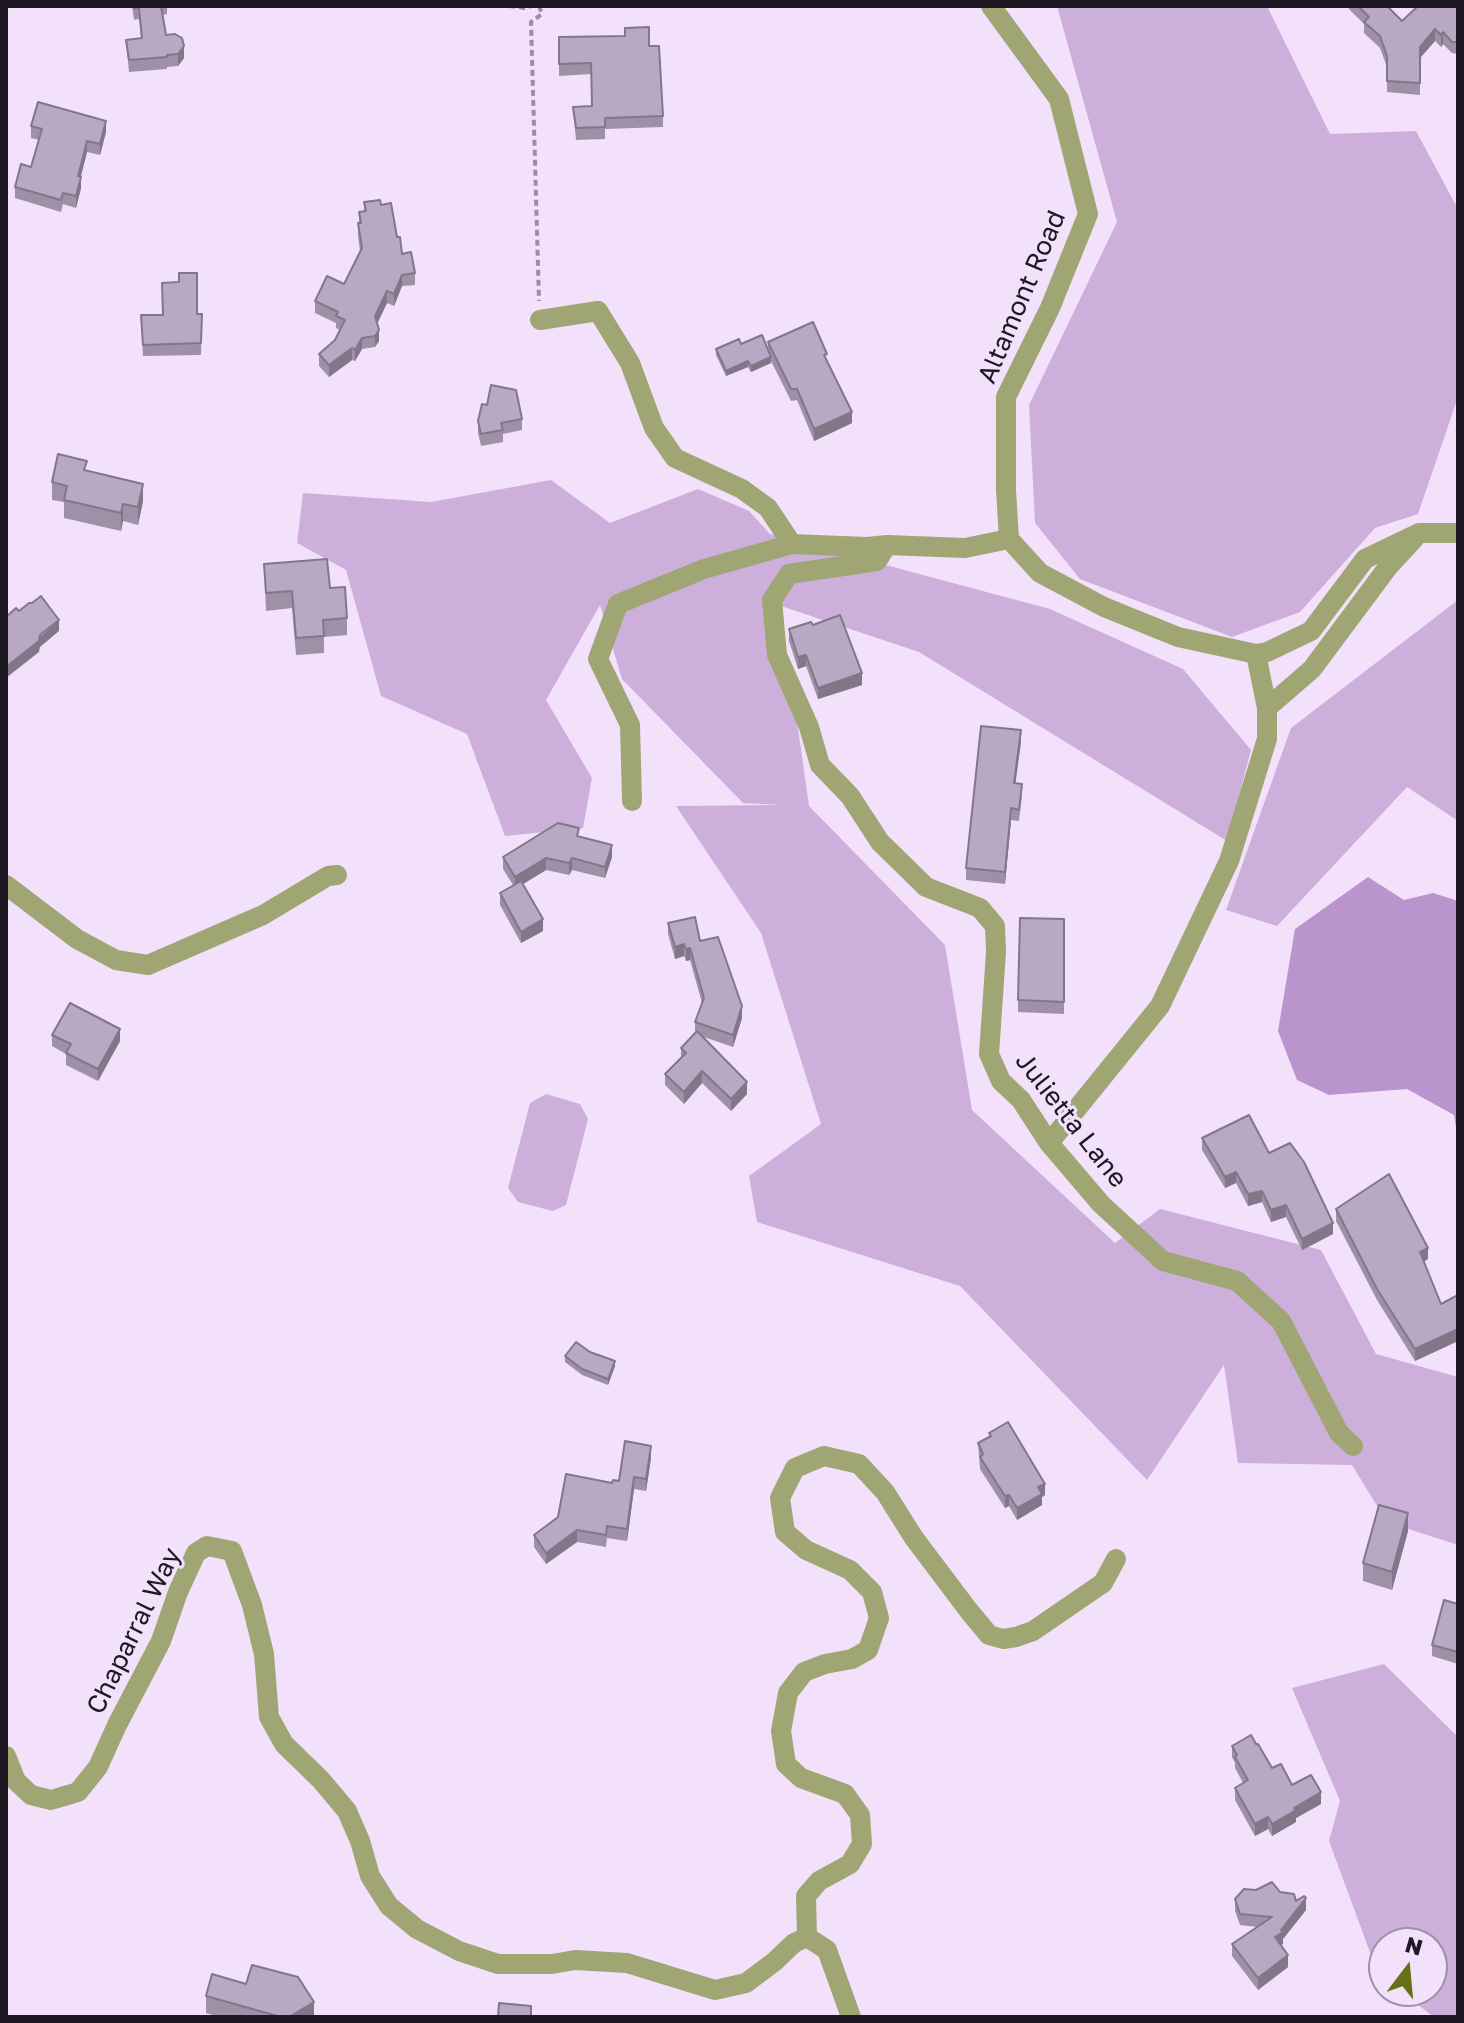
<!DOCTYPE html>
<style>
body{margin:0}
#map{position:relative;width:1464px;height:2023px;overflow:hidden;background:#f3e1fc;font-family:"Golos Text",sans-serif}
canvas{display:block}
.frame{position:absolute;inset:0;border:8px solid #1e1822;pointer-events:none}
.north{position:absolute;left:1368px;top:1927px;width:80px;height:80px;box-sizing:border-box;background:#f3e1fc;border:2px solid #9e91a5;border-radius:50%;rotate:16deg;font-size:22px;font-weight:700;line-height:32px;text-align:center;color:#1e1822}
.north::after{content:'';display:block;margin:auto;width:28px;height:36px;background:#687017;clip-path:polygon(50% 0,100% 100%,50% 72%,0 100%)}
</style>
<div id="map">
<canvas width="1464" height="2023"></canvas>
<div class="frame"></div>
<div class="north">N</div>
</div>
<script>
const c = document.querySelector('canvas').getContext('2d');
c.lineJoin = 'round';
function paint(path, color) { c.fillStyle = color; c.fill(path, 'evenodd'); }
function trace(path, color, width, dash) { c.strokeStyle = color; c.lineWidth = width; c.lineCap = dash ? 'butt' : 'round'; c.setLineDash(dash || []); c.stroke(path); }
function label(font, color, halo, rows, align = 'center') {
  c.font = font + ' "Golos Text",sans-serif'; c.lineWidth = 6; c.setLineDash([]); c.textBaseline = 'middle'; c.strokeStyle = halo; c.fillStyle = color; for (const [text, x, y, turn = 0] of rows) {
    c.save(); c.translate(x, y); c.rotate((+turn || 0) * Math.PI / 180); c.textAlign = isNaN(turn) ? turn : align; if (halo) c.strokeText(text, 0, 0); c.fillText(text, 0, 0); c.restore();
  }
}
paint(new Path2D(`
 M1057,6H1267L1330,134L1416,131L1458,209V397L1418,514L1375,528L1300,612L1232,637L1080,579L1035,523L1029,405L1117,222Z
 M551,480L610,523L698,489L749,511L770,534L1050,609L1183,669L1251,750L1227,841L919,652L766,601L798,728L809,806L945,945L972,1110L1115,1243L1160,1209L1321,1250L1376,1354L1458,1377V1545L1387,1522L1352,1465L1238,1463L1224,1365L1147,1480L960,1286L757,1222L749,1176L821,1124L761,933L676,806L780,805L743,803L622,679L600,605L546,700L592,778L583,828L505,836L467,734L381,696L346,570L297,543L303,493L431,502Z
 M1458,600V821L1407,787L1277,926L1226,910L1291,728Z
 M546,1094L580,1104L588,1119L566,1205L553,1211L518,1202L508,1188L530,1103Z
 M1384,1664L1458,1737V2017H1434L1400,1991H1432V1943H1384V1978L1378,1974L1329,1841L1340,1801L1292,1688Z`), '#cdafdc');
paint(new Path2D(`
 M1368,877L1404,900L1433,893L1458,901V1140L1454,1115L1407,1089L1329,1095L1297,1080L1278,1031L1295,929Z`), '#ba94cd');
trace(new Path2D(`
 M509,6L524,8L532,6
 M539,6L542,14L531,22L539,301`), '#9b8ea2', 4, [6, 4]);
trace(new Path2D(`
 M991,6L1059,99L1088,214L1050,308L1006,397V490L1009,539L1040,573L1104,607L1178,637L1256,654L1267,652L1311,631L1365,559L1419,533H1458
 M540,320L598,311L630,363L654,428L675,458L742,489L768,508L792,544
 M887,545L877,561L789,574L772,600L777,655L809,727L820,765L850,796L880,842L926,887L980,908L995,926L996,952L989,1054L1001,1081L1021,1100L1049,1143L1101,1204L1163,1261L1237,1281L1281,1321L1339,1433L1353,1446
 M1256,654L1267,708L1312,669L1388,567L1414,539
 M632,801L630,725L598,659L618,604L704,569L792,544L867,547L887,545L965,548L1009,539
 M6,885L77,939L116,960L148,965L263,915L328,876L337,875
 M1049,1143L1160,1006L1229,861L1267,739V708
 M6,1756L16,1781L31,1795L51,1800L78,1792L98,1767L117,1725L161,1641L178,1592L196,1553L207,1546L232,1551L252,1605L264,1654L269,1717L284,1744L321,1780L347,1811L360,1841L370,1876L389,1906L417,1929L459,1951L498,1964H552L575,1960L627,1963L715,1990L746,1983L774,1962L794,1943L807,1937
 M807,1937L806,1896L819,1881L850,1864L862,1844L860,1815L845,1794L801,1778L786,1764L781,1731L788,1693L804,1672L825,1664L852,1659L868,1650L879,1618L872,1592L850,1570L806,1550L785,1532L780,1498L795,1468L824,1456L859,1464L885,1492L914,1538L969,1611L989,1635L1003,1639L1016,1637L1033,1631L1103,1583L1116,1559
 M807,1937L827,1950L851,2017`), '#9fa674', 20);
paint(new Path2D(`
 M132,6H167V14L162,15L166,35L184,58L178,66L167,67V69L129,72L126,40L141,38L139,19L134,20Z
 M1349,6H1387L1402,21L1458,6V54L1452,53L1443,44L1441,47L1435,41L1420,58V95L1387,92V67L1380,48L1364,33V24L1349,9Z
 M559,37L649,46L663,116V127L605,129V139L576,140L573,107L592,106L591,74L559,76Z
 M31,126L106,132L100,155L87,152L81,176V188L76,208L63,204L61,212L15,198V187L31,167L39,140L31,138Z
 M364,202L381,205L397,237L402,254L415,273V285L402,286L394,306L387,303L377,324L379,341L375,347L362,349L355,361L352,360L329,377L319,366V354L335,340L340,330L336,328V323L315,313V301L344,284L360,251L358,235V223H359V212L364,211Z
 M202,314L201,355L143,356L141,315Z
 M768,342L827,361L852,423L814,441L797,400L791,401L771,361V363L751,372L748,367L726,376L716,355V349L741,344L768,350Z
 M487,405L522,419V430L503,434V442L481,446L478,433V421Z
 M87,471L143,501L138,525L123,521L121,531L64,518V502L52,500V482Z
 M264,564L330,588L347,618V635L324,637V653L296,655L292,608L266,611Z
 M789,629L862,685L818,699L806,666L798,669L789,641Z
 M1021,742L1015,783L1022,795L1019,821L1011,820L1005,884L966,880V868Z
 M579,836L612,857L605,878L572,870L569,875L546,870L523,884L543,931L521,943L500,905V893L513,885L503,869V857Z
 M1064,919V1014L1018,1012V1000Z
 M668,923L700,941L742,1018L733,1047L701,1036L747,1094L731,1111L702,1083L684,1104L665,1085V1074L681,1058V1048L695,1033V1022L702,1003L690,960L686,961L684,956L675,959L668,934Z
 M52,1035L120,1041L98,1081L66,1065V1054L52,1046Z
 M1202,1138L1269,1153L1333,1234L1302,1250L1286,1217L1271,1222L1262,1202L1248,1206L1236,1183L1225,1188L1202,1150Z
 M1336,1209L1428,1259L1423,1262L1441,1304L1458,1295V1341L1415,1361L1377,1300L1336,1221Z
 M590,1352L615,1366L608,1385L582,1375L565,1362V1356Z
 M989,1433L1045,1495L1042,1497V1505L1017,1520L1009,1506L1005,1508L980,1469L978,1443L989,1437Z
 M651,1458L646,1491L634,1489L627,1541L607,1538L606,1547L577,1542L546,1564L534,1547V1535L612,1483L619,1481Z
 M1408,1531L1392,1590L1363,1581V1563Z
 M1458,1604V1664L1432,1656V1645Z
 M1256,1744L1272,1768L1292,1785L1321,1804L1296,1818V1822L1272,1836L1268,1829L1255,1836L1235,1800V1788L1243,1783L1235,1768V1763L1232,1757V1746Z
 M1280,1892L1296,1901L1306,1910L1283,1939V1944L1281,1945L1288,1967L1258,1990L1232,1956V1944L1257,1927L1240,1925L1235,1911V1899Z
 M246,1984L314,2017H219L206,2013V1996Z`), '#9f90a8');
paint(new Path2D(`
 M1435,29V41L1420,58V95V47Z
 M1443,32V44L1441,47V35Z
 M184,46V58L178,66V54Z
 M106,121V132L100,155V144Z
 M87,141V152L78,187V176Z
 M81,177V188L76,208V196Z
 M402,275V286L394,306V294Z
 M387,291V303L375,328V316Z
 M379,330V341L375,347V336Z
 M362,338V349L355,361V350Z
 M352,348V360L329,377V365Z
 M771,357V363L751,372V366Z
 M748,361V367L726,376V371Z
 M852,412V423L814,441V429Z
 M143,484V501L138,525V507Z
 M123,504V521L121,531V513Z
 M59,620V631L40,647L39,652L6,678V667Z
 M806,655V666L798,669V657Z
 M862,673V685L818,699V688Z
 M1021,730V742L1014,794V783Z
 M1011,808V820L1005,884V872Z
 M612,845V857L605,878V867Z
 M546,858V870L515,889V877Z
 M572,858V870L569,875V863Z
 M543,919V931L521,943V932Z
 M684,944V956L675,959V947Z
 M690,948V960L686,961V949Z
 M742,1006V1018L733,1047V1035Z
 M120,1029V1041L98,1081V1069Z
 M702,1071V1083L684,1104V1092Z
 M747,1082V1094L731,1111V1099Z
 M1236,1172V1183L1225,1188V1177Z
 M1262,1191V1202L1248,1206V1194Z
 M1286,1205V1217L1271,1222V1210Z
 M1333,1223V1234L1302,1250V1239Z
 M1428,1248V1259L1420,1264V1252Z
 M1458,1329V1341L1415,1361V1349Z
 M615,1361V1366L608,1385V1379Z
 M651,1446V1458L646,1491V1479Z
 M634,1477V1489L627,1541V1529Z
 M1045,1484V1495L1042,1497V1505L1017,1520V1508L1038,1487Z
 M1009,1495V1506L1005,1508V1496Z
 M1408,1513V1531L1392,1590V1572Z
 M577,1530V1542L546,1564V1553Z
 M1321,1792V1804L1296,1818V1822L1272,1836V1824L1294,1808Z
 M1268,1817V1829L1255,1836V1824Z
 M1306,1898V1910L1283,1939V1944L1275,1949V1937Z
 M1288,1955V1967L1258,1990V1978Z
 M314,2002V2017H289Z`), '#827688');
const building = new Path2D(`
 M134,6H161L166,35L175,34L182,38L184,46L178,54L167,55V57L129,60L126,40L142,38L139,8H134Z
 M1358,6H1387L1402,21L1418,6H1458V42H1452L1443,32L1441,35L1435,29L1420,47V83L1387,81V56L1380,36L1364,22L1369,17Z
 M649,27V46H659L663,116L605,118V127L576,128L573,107L592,106L591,63L559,64V37L625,36V28Z
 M38,102L106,121L100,144L87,141L78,176L81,177L76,196L63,193L61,200L15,187L21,164L31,167L42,129L31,126Z
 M380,200L381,205L391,203L397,237H400L402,254L411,252L415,273L402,275L394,294L387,291L375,316L379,330L375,336L362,338L355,350L352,348L329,365L319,354L335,340L345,320L336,316L338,312L315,301L327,276L344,284L362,248L358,223H361L359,212L366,211L364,202Z
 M179,273H197V314H202L201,343L143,345L141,315H163L162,283L179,282Z
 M813,322L827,354L824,355L852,412L814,429L797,389H791L768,342Z
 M762,335L771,357L751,366L748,361L726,371L716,349L739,339L741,344Z
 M491,385L516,390L522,419L501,423L503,430L481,434L478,421L482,404L487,405Z
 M58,454L87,461L84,470L143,484L138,507L123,504L121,513L64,500L67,486L52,482Z
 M327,559L330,588L345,587L347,618L323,620L324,636L296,638L292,591L266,593L264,564Z
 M41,596L59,620L40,635L39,641L6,667V617L16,608L19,611L29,603H32Z
 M840,615L862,673L818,688L806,655L798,657L789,629L811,622L813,625Z
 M981,726L1021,730L1014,783L1022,784L1019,810L1011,808L1005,872L966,868Z
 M558,823L579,828L577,836L612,845L605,867L572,858L569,863L546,858L515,877L503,857Z
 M521,881L543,919L521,932L500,893Z
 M695,917L700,941L718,937L742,1006L733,1035L695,1022L704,998L690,948L686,949L684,944L675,947L668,923Z
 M1020,918L1064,919V1002L1018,1000Z
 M70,1003L120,1029L98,1069L66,1053L71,1044L52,1035Z
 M697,1031L747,1082L731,1099L702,1071L684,1092L665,1074L686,1053L681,1048Z
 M1249,1115L1269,1153L1290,1143L1304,1162L1333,1223L1302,1239L1286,1205L1271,1210L1262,1191L1248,1194L1236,1172L1225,1177L1202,1138Z
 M1389,1174L1428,1248L1420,1252L1441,1304L1458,1295V1329L1415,1349L1377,1289L1336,1209Z
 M576,1342L590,1352L615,1361L608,1379L582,1369L565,1356Z
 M1008,1422L1045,1484L1038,1487L1042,1494L1017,1508L1009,1495L1005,1496L980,1457L983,1454L978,1443L991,1436L989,1433Z
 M625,1441L651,1446L646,1479L634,1477L627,1529L607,1526L606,1535L577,1530L546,1553L534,1535L558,1517L566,1474L612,1483L613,1480L619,1481Z
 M1379,1505L1408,1513L1392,1572L1363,1563Z
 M1444,1600L1458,1604V1652L1432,1645Z
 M1251,1735L1256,1744H1258L1272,1768L1281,1764L1292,1785L1311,1775L1321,1792L1294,1808L1296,1810L1272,1824L1268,1817L1255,1824L1235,1788L1248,1780L1235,1757L1237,1755L1232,1746Z
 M1272,1882L1280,1892L1294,1894L1296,1901L1304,1896L1306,1898L1281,1930L1283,1932L1275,1937L1288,1955L1258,1978L1232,1944L1272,1917L1240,1914L1235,1899L1244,1889L1256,1890Z
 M252,1965L298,1977L314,2002L289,2017H281L206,1996L212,1974L246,1984Z
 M499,2003L531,2006V2017H498Z`);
paint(building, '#b9a8c3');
trace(building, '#827688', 2);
label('26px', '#1e1822', '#f3e1fc', [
 ["Altamont Road",1022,297,-67],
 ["Julietta Lane",1071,1120,52],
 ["Chaparral Way",134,1631,-64]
]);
</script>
